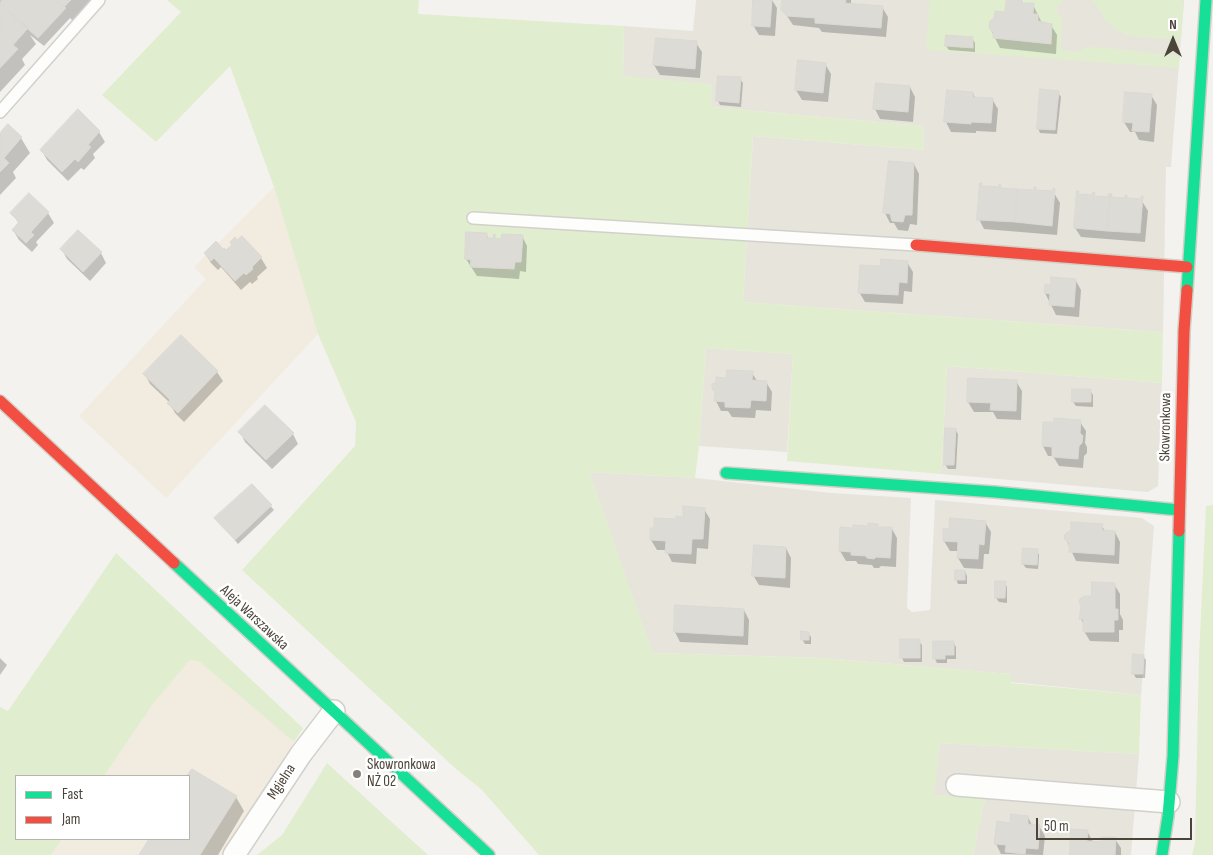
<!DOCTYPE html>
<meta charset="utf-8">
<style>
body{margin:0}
#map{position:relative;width:1213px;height:855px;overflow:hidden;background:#f4f2ee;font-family:"Sofia Sans Condensed",sans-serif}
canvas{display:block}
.legend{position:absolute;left:15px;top:775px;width:175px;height:65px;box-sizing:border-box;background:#fff;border:1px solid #b7b4b0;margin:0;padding:6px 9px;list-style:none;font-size:15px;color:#4b4439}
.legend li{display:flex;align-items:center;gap:10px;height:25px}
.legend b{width:25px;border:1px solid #b7b4b0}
.north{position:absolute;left:1148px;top:15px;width:50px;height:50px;-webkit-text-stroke:4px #fff;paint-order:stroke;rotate:0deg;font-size:14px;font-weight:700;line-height:20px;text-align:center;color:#4b4439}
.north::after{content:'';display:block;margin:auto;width:18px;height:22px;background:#4b4439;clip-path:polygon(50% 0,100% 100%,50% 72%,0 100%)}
.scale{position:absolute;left:1036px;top:818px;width:156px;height:22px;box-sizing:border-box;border:2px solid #4b4439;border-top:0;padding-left:6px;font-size:15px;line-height:18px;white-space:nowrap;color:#4b4439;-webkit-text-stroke:4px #fff;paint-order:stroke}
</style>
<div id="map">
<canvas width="1213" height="855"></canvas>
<ul class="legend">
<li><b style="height:6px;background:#16e098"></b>Fast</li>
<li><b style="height:6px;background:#f24e42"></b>Jam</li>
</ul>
<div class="north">N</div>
<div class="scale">50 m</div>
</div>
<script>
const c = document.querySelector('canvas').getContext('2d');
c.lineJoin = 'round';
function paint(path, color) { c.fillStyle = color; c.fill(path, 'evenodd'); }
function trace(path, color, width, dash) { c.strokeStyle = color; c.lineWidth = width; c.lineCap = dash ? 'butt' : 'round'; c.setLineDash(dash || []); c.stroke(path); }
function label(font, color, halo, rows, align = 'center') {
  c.font = font + ' "Sofia Sans Condensed",sans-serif'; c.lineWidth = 5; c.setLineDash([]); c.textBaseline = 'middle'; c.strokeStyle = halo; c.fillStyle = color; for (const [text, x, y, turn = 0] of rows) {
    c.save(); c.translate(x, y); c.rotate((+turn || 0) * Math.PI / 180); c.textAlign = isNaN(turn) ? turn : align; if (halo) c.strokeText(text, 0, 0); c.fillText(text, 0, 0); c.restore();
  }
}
paint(new Path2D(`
 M696,0H1184L1171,167H1166L1163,332L743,302L753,136L924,150L923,126L712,107V92L623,76L624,26L693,31Z
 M706,348L793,354L787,452L699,446Z
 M947,366L1162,383L1158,486L1148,492L941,474Z
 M589,472L695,478L832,493L911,498L907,608L912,612L930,610L935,500L1142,518L1154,526L1141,695L1011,682L1010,674L823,658L652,653Z
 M940,743L1139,754L1131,855H973L985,798L933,795Z`), '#e7e4dc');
paint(new Path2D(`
 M274,187L318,334L166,498L79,416L206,279L194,267Z
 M190,660L200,662L294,742L221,855H51L62,839H189V776H104L153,704Z`), '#f2ebdf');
paint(new Path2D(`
 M167,0H419L418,14L624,26L623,76L712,84V107L923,126L924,150L753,136L743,302L1163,332L1162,383L947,366L941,474L787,461L793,354L706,348L699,446L695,478L589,472L653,653L823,658L1011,674V683L1141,695L1139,754L940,743L934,795L985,798L973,855H539L481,789L456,769L242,570L355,446L356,422L318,334L274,187L230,66L156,142L102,95L181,12Z
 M930,0H1065L1057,6V15H1062L1061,50L1078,52L1088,47L1109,48L1180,56L1179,68L926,50Z
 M1091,0H1184L1181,40C1162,38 1124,40 1110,25C1102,18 1100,7 1091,0Z
 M1213,505V855H1192L1195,843L1199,656L1206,506Z
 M116,553L303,728L294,742L200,662L190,660L153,704L104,776H16V839H62L51,855H0V707L8,711Z
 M327,763L428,855H257L282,835Z`), '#e1edcf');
paint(new Path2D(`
 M0,0H92L73,21L70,18L44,46L30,35L36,44L22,59L25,65L0,92Z
 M755,0H772L777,8L775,36L759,35L753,25Z
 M784,0H851V5L882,7L888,17L886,37L822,32L819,28L793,25L783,10Z
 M1022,1L1023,4L1033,5L1042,23L1051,25L1057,35L1056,54L1000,48L990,28Z
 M972,38L975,43V52L949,50L946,46Z
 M696,43L702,52L700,78L660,75L654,65Z
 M825,64L831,74L828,102L802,100L796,90Z
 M740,79L743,83L741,107L720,105L718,101Z
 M910,87L915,97L913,122L880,119L875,109Z
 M973,93L975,98L992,99L998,109L996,132L976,131V133L951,132L946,122Z
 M1058,93L1061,97L1057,134L1040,133L1038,128Z
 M1151,95L1157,105L1154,142L1139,140L1135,132H1130L1124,122Z
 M78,111L99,132L105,142L93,154L95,158L84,170L81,168L68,181L47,160L42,151Z
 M0,135L21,138L30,153L13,172L16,178L0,195Z
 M914,164L919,174L917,225L910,224L908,231L898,230L894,223H890L885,213Z
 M1054,193L1060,203L1057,235L984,229L979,219Z
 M29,195L48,213L54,223L36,242L38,245L32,252L19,240L13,230L19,224L12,213Z
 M1111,195L1113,198L1142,201L1148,211L1145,242L1081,237L1075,228L1109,198Z
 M486,234L489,239L503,240L522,236L527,246L526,272L520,271L519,279L477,276L466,259Z
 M242,237L261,258L267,268L257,277L258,279L252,284L250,282L241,290L221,267L218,270L211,263L205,253L226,252Z
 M62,250L101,253L106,263L90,281L67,259Z
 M907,262L913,272L912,292L904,291L903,304L865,302L859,292L881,267Z
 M1076,281L1081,290L1079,317L1056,315L1045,293L1052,286Z
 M217,372L223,381L184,422L175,413L169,402L150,384L145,374Z
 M752,373L757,381L766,382L772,392L771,411L756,410L755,418L732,417L728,411H721L716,401Z
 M1016,381L1022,391L1021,420L997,419L993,412H974L968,402Z
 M1090,390L1093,395V407L1076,406L1073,402Z
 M1080,422L1086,431L1085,443L1087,447V453L1084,456L1083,468L1059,466L1053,456H1048L1043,446Z
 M955,429L958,434L956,469H948L945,464Z
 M240,432L293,434L298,444L272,469L245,442Z
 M252,485L274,510L238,544L216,518Z
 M704,509L710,519L708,549L697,548L696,564L672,562L666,550H657L651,540L676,520Z
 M985,522L991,532L989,554H984L983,569L964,568L958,558L959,551H950L944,541L950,530Z
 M877,525L879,528L892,529L897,538L896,567L881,566L879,568H874L872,565L858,564L856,561H846L840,551L869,527Z
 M1102,526L1105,531L1115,532L1120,542L1119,564L1076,561L1066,539Z
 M786,548L791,558L790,588L759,585L753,575Z
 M1037,551L1039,555L1038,569L1026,568L1023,564Z
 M965,571L967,576V584H958L956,579Z
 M1005,583L1007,587V603L999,602L996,598Z
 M1114,584L1120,594V614L1123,620V630H1119V642L1090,641L1084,631V625L1081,619L1092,597Z
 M744,610L749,620L748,645L680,642L675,632Z
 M808,633L811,637V644H805L802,639Z
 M919,641L922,645V662H904L902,658Z
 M953,642L956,647V659H947V663H937L935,659Z
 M1143,656L1146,660L1145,678H1136L1133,673Z
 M0,658L7,665L0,675Z
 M192,770L236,797L244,811L218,855H140L150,839H189V776Z
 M1028,817L1032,825L1039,826L1045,836L1043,855L1001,854L996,844L1012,824Z
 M1087,831L1093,842L1102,843L1115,839L1121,848V855H1071Z`), '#0003');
const building = new Path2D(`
 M2,0H56L66,8L38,38L0,4Z
 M56,0H71L64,7Z
 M753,0H772L770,27L752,26Z
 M782,0H846L845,3L883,6L881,28L815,23V18L787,16L781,10Z
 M1008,0H1022V3H1034L1033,14H1038V21L1052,24L1051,44L993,38V32L989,28L990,21L994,18L995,11L1005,12L1006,1Z
 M0,4L28,28L13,45L18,49L0,68Z
 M946,35L973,37V48L945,46Z
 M656,38L697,41L695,69L653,65Z
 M798,60L826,63L823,93L795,90Z
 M718,76L741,77L739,103L716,101Z
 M876,83L910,86L908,112L873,109Z
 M1040,89L1059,91L1055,130L1037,129Z
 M947,90L973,92V97L993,98L991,123L971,122V124L944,122Z
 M1125,92L1152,94L1149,132L1132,131L1133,123L1123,122Z
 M78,109L100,131L88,145L91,147L78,162L75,159L62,172L40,150Z
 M8,124L22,137L4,158L9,163L0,172V133Z
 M889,161L914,163L912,215H905L903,222L892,221L890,214L883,213Z
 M980,183H982V186L999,187V184L1001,185V188L1017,189L1015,222L977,220Z
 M1034,187H1036V190L1053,191V188L1055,189L1052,226L1015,222L1017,189L1034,190Z
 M1077,191H1079L1078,194L1092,195L1093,192L1095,193L1094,196L1108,197V194H1110L1107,231L1074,228Z
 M29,193L49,212L31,232L34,235L26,243L12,230L19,222L10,213Z
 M1110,194H1112L1111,197L1125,198V195H1127V198L1141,199V196H1143L1140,233L1107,231Z
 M78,230L102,252L83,272L60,249Z
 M466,232L487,233V238H493L494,234H495V238L501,239L502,234L523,235L521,262H515L514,269L470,267L471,260L465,259Z
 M242,236L262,257L252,267L253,269L246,275L244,273L235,281L214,258L211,261L204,253L216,241L223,249L224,248L226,250L232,245L230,242L235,237L237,240Z
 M881,259L908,261L907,283L899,282L898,295L858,293L860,265L880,266Z
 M1051,277L1076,279L1074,307L1049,305L1050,294L1044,293L1045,284L1051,285Z
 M181,335L218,371L178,413L167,403L170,400L143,374Z
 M727,370L753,371L752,380L767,381L766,401L751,400L750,408L725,407V402L714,401L715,392L712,389V384L716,382V377L726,378Z
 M968,378L1017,380L1016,411L990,410L991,403L967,402Z
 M1072,389H1091V402H1072Z
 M265,405L294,433L266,460L238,432Z
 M1054,418L1081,420L1080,433L1083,436L1082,443L1079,446L1078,459L1052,457V447L1042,446L1043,422H1054Z
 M945,428H956L954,465H944Z
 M252,484L272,505L235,540L214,518Z
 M683,506L705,508L703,539H692L691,554L665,553L666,541L650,540V528H654V518L675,519L676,516L683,517Z
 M950,518L986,521L984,545L979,544L978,559L957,558L958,542L943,541V528L949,529Z
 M1071,522L1103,524L1102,530L1115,531L1114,555L1069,552V543L1064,539L1065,534L1071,530Z
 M868,523L878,524V527H892L890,558L876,557L874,559L867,558L866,556L851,555V552L839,551L840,527L853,528V525L868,526Z
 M754,545L786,547L785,578L752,576Z
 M1023,548L1038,549L1037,565L1022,564Z
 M955,570H965V580H955Z
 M995,581H1006L1005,598H995Z
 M1092,582L1115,583V609H1118V620H1114V632H1083V619H1079L1081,608L1079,600L1084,596H1091Z
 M675,605L744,609L743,636L674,632Z
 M801,631L809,632V640H801Z
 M900,639H920V658H900Z
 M933,641H954V655H945V659H933Z
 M1133,654L1144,655L1143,674H1132Z
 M192,769L237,796L200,855H139L149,839H189V776H187Z
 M1011,814L1028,816V824L1040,825L1038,849L1026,848L1025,854L1005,852L1006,845L994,844L997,821L1010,823Z
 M1071,829L1088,830L1087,841L1101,842V837H1116L1115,855H1070Z`);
paint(building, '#dddbd6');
trace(building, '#dcd9d4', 1);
const lane = new Path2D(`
 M0,112L99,0
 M473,218L916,245`);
const street = new Path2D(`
 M957,785L1169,802
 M234,855L301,754L334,711`);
const fast = new Path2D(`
 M1187,290L1206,0
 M726,473L995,492L1179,510
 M174,563L489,855
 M1162,855L1168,816L1173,756L1179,531`);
const jam = new Path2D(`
 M916,245L1187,267
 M0,401L174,563
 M1179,531L1184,331L1187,290`);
trace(lane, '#d2d0cb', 14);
trace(street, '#d2d0cb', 24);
trace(fast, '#d2cfc5', 14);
trace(jam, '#d2cfc5', 14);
trace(lane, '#fdfdfc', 11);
trace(street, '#fdfdfc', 21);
trace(fast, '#16e098', 11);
trace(jam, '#f24e42', 11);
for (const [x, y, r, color] of [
 [357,774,5,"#868178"]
]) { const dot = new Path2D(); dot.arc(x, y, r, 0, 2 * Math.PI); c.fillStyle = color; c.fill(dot); trace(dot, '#fff', 2); }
label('15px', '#4b4439', '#fff', [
 ["Skowronkowa",1166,427,-89],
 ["Aleja Warszawska",254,618,43],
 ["Mgielna",282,782,-57]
]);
label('15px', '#4b4439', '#fff', [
 ["Skowronkowa",367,765],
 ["NŻ 02",367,782]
], 'left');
</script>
